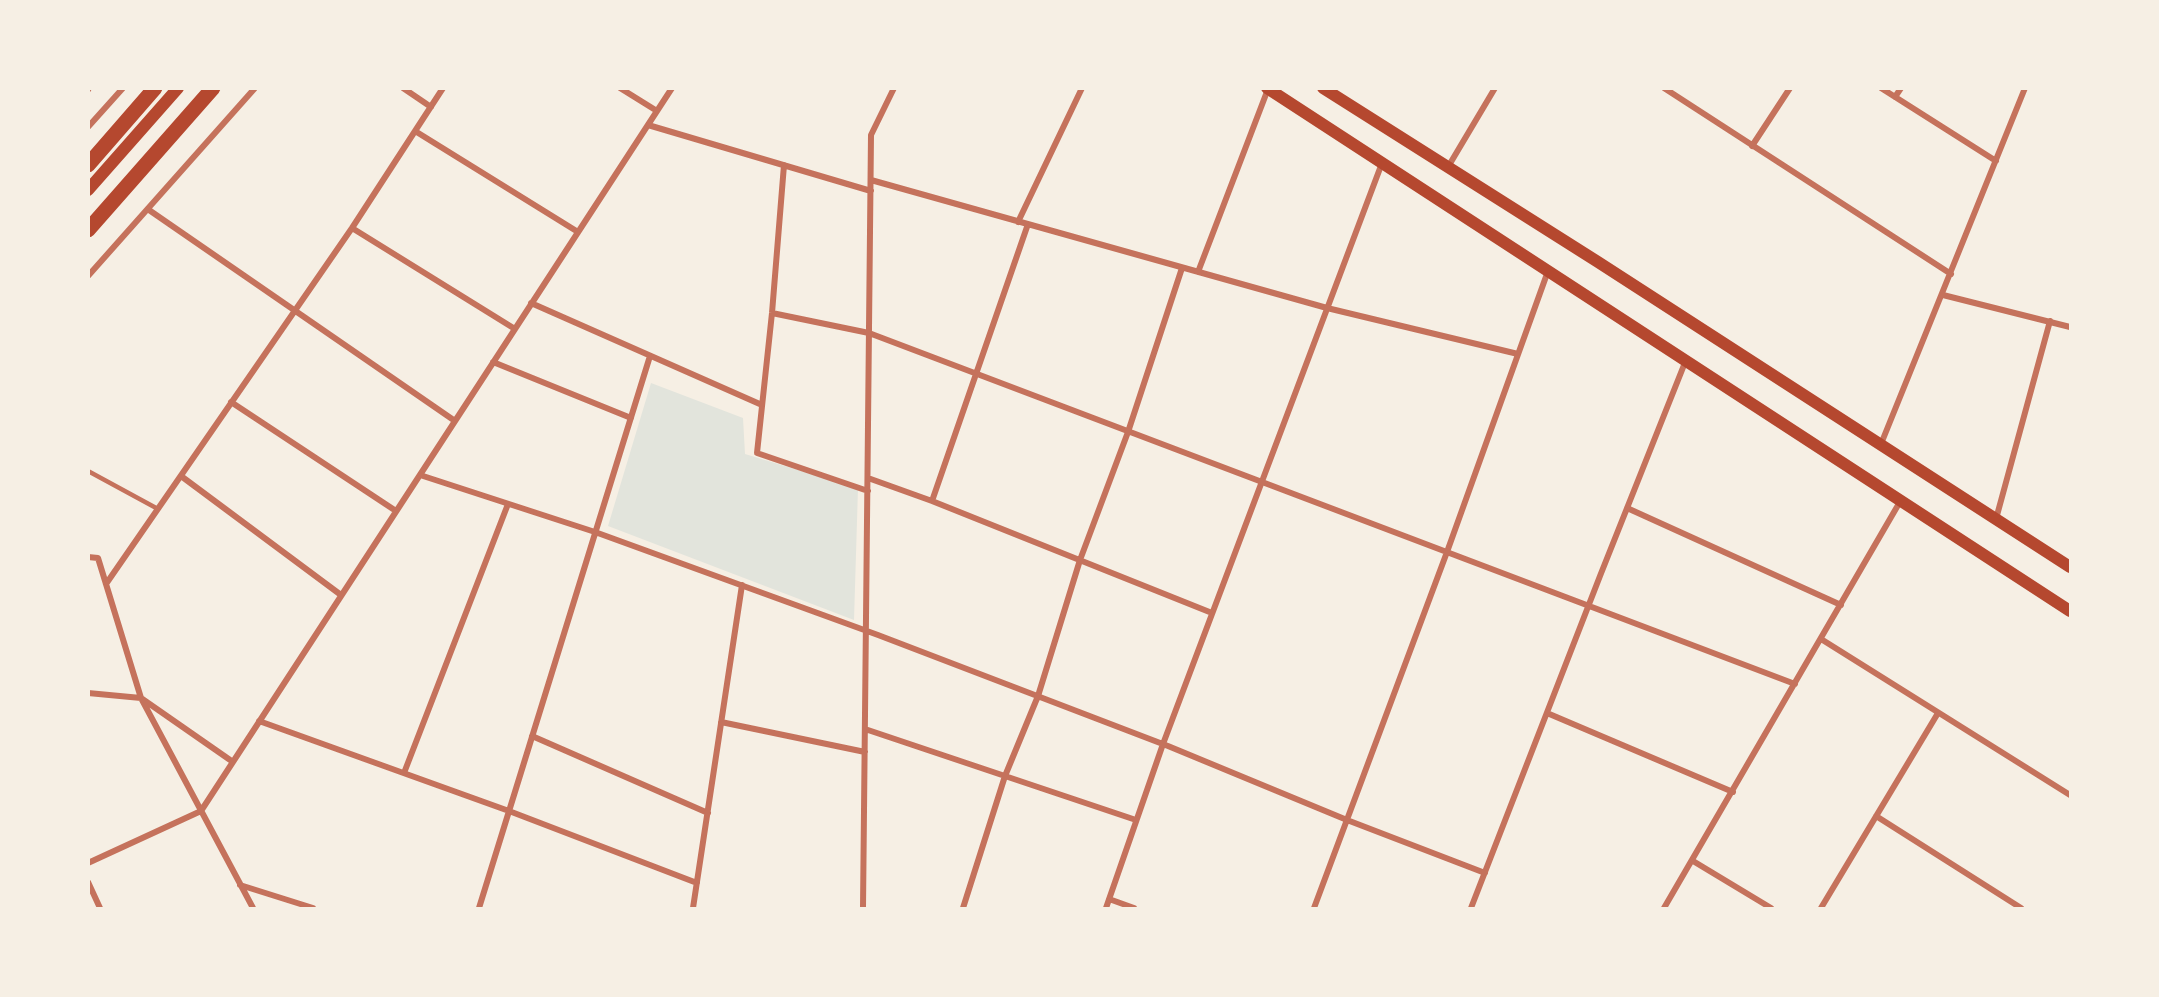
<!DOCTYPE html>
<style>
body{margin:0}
#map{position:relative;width:2159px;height:997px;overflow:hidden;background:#f6efe4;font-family:"Exo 2",sans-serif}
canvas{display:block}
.frame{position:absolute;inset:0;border:90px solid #f6efe4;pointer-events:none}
</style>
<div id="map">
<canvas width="2159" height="997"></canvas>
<div class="frame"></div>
</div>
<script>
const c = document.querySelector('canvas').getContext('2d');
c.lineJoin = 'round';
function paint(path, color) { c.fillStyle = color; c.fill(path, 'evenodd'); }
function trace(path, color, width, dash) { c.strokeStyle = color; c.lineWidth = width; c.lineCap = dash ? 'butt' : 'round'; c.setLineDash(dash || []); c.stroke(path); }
paint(new Path2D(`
 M651,383L743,418L745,454L858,488L854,620L608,526Z`), '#e2e4dc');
trace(new Path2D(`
 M88,471L158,509`), '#c5725c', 4.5);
trace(new Path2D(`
 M403,88L431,107
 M620,88L657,111
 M1664,88L1951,274
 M1881,88L1996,161
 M88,90L89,88
 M1895,97L1901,88
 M648,125L871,191
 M88,127L123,88
 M415,131L578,232
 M1752,146L1790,88
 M784,165L772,313L757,453L868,491
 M1448,167L1495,88
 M871,180L1327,308L1518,354
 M149,210L455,421
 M1018,222L1082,88
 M352,228L515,329
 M1198,272L1268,89
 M88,276L255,88
 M1943,295L2070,327
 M531,303L762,405
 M772,313L869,333L1795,684
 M493,362L631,418
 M231,402L396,511
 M1881,444L2025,88
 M420,475L595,532L878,635L1168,746L1347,820L1485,873
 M181,476L341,595
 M868,478L932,501L1212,613
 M932,501L1028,224
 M1627,508L1841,605
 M1996,519L2050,321
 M88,557L98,558L141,698L253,908
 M106,584L352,228L443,88
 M1821,639L2070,795
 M88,693L141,698L233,762
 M1547,713L1733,792
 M259,721L509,811L697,883
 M721,722L865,752
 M865,729L1136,820
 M532,736L708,813
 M404,773L508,504
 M1876,816L2021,908
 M1693,861L1771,908
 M88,863L201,811L672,88
 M88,882L100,908
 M240,885L313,908
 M1109,899L1134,908
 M479,908L650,356
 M693,908L742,585
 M863,908L871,135L894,88
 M963,908L1005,776L1038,696L1080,560L1128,432L1182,268
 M1106,908L1163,744L1382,163
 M1314,908L1447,552L1548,271
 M1471,908L1600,576L1686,360
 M1664,908L1901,500
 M1821,908L1938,713`), '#c5725c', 6);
trace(new Path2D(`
 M1267,88L2070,611
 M1323,88L1598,262L2070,567
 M88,190L178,88`), '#b5482f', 12);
trace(new Path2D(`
 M88,165L155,88
 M88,230L213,88`), '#b5482f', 15);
</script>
